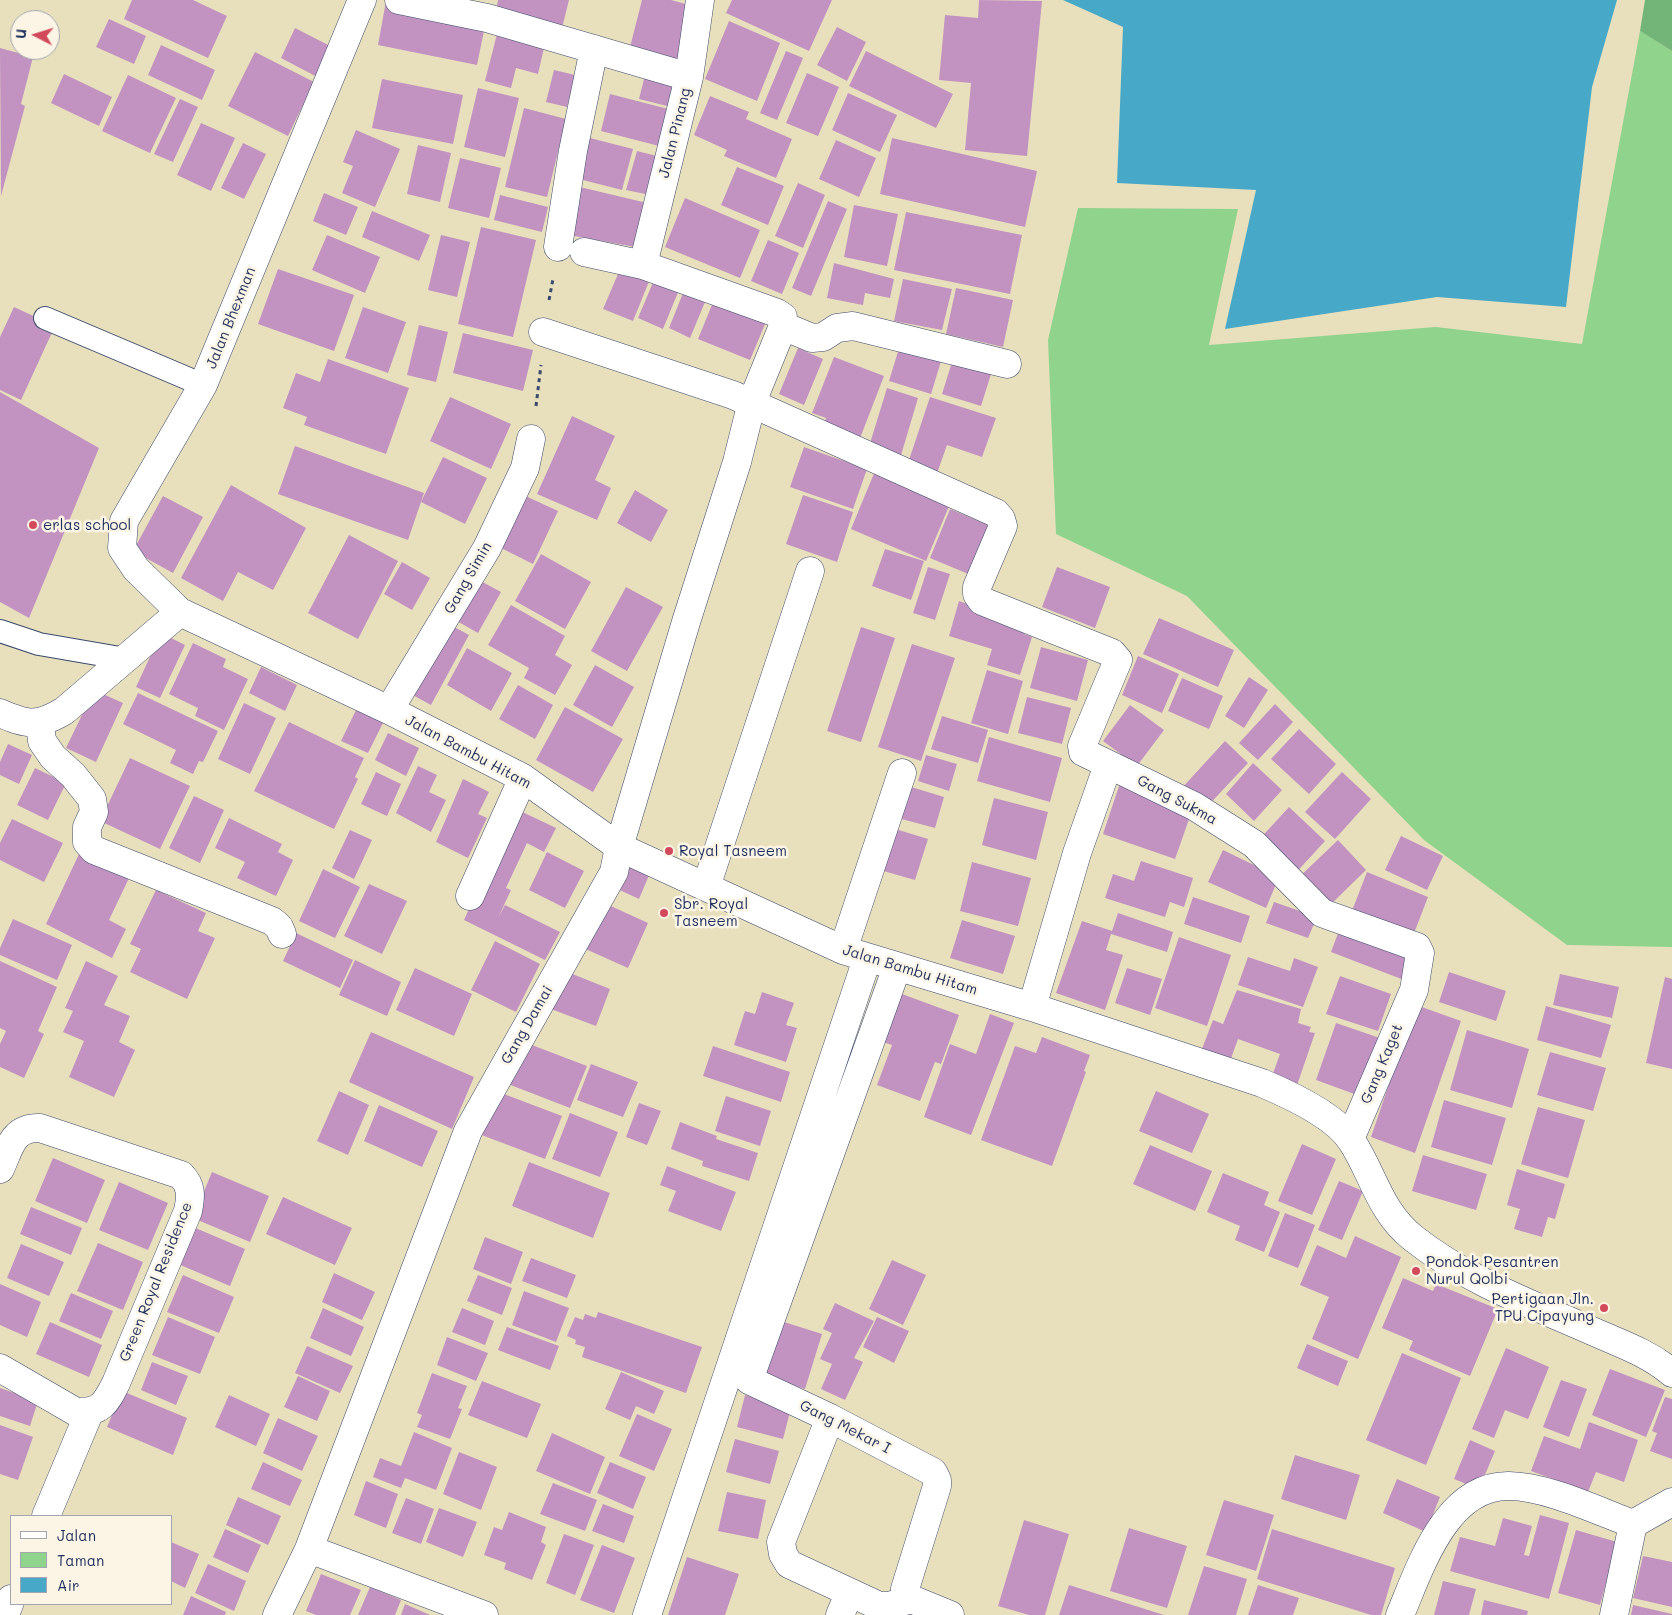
<!DOCTYPE html>
<style>
body{margin:0}
#map{position:relative;width:1672px;height:1615px;overflow:hidden;background:#e8e0bd;font-family:Mali,sans-serif}
canvas{display:block}
.legend{position:absolute;left:10px;top:1515px;width:162px;height:90px;box-sizing:border-box;background:#fcf5e5;border:1px solid #a2a6af;margin:0;padding:6px 9px;list-style:none;font-size:15px;color:#1b2f5e}
.legend li{display:flex;align-items:center;gap:10px;height:25px}
.legend b{width:25px;border:1px solid #a2a6af}
.north{position:absolute;left:10px;top:10px;width:50px;height:50px;box-sizing:border-box;background:#fcf5e5;border:1px solid #a2a6af;border-radius:50%;rotate:275deg;font-size:14px;font-weight:700;line-height:20px;text-align:center;color:#1b2f5e}
.north::after{content:'';display:block;margin:auto;width:18px;height:22px;background:#d1495b;clip-path:polygon(50% 0,100% 100%,50% 72%,0 100%)}
</style>
<div id="map">
<canvas width="1672" height="1615"></canvas>
<ul class="legend">
<li><b style="height:6px;background:#fff"></b>Jalan</li>
<li><b style="height:14px;background:#8fd38c"></b>Taman</li>
<li><b style="height:14px;background:#47a9c7"></b>Air</li>
</ul>
<div class="north">U</div>
</div>
<script>
const c = document.querySelector('canvas').getContext('2d');
c.lineJoin = 'round';
function paint(path, color) { c.fillStyle = color; c.fill(path, 'evenodd'); }
function trace(path, color, width, dash) { c.strokeStyle = color; c.lineWidth = width; c.lineCap = dash ? 'butt' : 'round'; c.setLineDash(dash || []); c.stroke(path); }
function label(font, color, halo, rows, align = 'center') {
  c.font = font + ' Mali,sans-serif'; c.lineWidth = 5; c.setLineDash([]); c.textBaseline = 'middle'; c.strokeStyle = halo; c.fillStyle = color; for (const [text, x, y, turn = 0] of rows) {
    c.save(); c.translate(x, y); c.rotate((+turn || 0) * Math.PI / 180); c.textAlign = isNaN(turn) ? turn : align; if (halo) c.strokeText(text, 0, 0); c.fillText(text, 0, 0); c.restore();
  }
}
paint(new Path2D(`
 M1640,31L1672,51V947L1567,945L1424,840L1187,596L1056,534L1048,340L1078,208L1238,209L1209,345L1436,327L1582,344Z`), '#8fd38c');
paint(new Path2D(`
 M1645,0H1672V51L1640,31Z`), '#73b578');
paint(new Path2D(`
 M1063,0H1617L1592,87L1566,307L1437,297L1225,329L1256,190L1117,183L1123,27Z`), '#47a9c7');
paint(new Path2D(`
 M132,0H193L227,16L208,58L124,19Z
 M498,0H569L561,32L495,15Z
 M642,0H671L697,7L681,69L628,55Z
 M732,0H832L809,51L726,13Z
 M979,0L1042,1L1027,156L965,150L971,83L939,80L945,15L978,18Z
 M386,1L486,21L477,65L378,45Z
 M109,19L146,36L134,64L96,47Z
 M729,21L780,43L757,101L705,79Z
 M837,27L866,42L847,81L817,65Z
 M295,28L334,48L319,78L281,58Z
 M498,30L546,39L538,74L516,68L511,88L485,81Z
 M161,45L215,70L202,100L148,75Z
 M0,48L33,57L21,104L25,106L1,196Z
 M786,51L803,58L777,120L760,113Z
 M866,51L953,94L936,128L849,86Z
 M255,52L314,82L288,136L228,106Z
 M647,67L683,76L675,108L639,99Z
 M554,70L575,75L567,107L546,102Z
 M807,73L839,87L818,136L786,123Z
 M64,74L112,97L99,126L51,103Z
 M128,75L176,98L150,153L102,131Z
 M382,79L463,95L453,144L372,128Z
 M478,88L519,98L505,157L464,147Z
 M848,93L897,115L880,152L832,130Z
 M610,94L672,110L663,147L601,131Z
 M710,96L749,112L746,119L792,139L776,178L724,156L727,150L694,135Z
 M180,99L198,107L173,162L154,154Z
 M524,108L566,119L547,197L505,187Z
 M201,123L235,138L211,191L177,175Z
 M356,130L400,149L375,207L342,193L353,166L343,162Z
 M590,138L633,149L622,190L579,179Z
 M892,138L1037,171L1025,227L880,194Z
 M836,140L876,158L859,197L819,179Z
 M243,143L266,154L244,199L221,188Z
 M418,145L451,153L440,202L407,194Z
 M637,151L665,158L655,196L626,190Z
 M460,158L501,168L489,218L448,208Z
 M737,167L784,186L768,225L721,205Z
 M798,183L825,195L803,248L775,236Z
 M580,187L647,203L635,247L569,235Z
 M324,193L358,207L346,235L313,221Z
 M500,195L548,207L542,232L494,220Z
 M685,198L760,230L740,278L665,247Z
 M828,201L847,209L811,296L792,288Z
 M854,205L898,214L887,266L844,257Z
 M372,211L430,235L419,261L362,237Z
 M906,212L1022,235L1010,294L894,270Z
 M481,227L536,240L513,337L458,324Z
 M327,235L380,257L365,293L312,270Z
 M441,235L470,242L457,297L428,290Z
 M768,240L799,253L782,294L751,281Z
 M834,263L894,279L890,298L865,293L863,305L827,298Z
 M621,267L650,279L633,321L603,309Z
 M278,269L354,295L334,351L258,324Z
 M903,279L952,289L942,330L894,321Z
 M654,280L679,290L663,329L638,318Z
 M956,288L1013,300L1003,347L946,334Z
 M683,293L705,302L690,338L669,328Z
 M716,295L768,317L750,360L698,339Z
 M14,307L55,326L21,400L0,390V337Z
 M363,307L406,322L388,373L345,358Z
 M419,325L448,332L436,382L407,375Z
 M463,333L533,350L523,391L453,373Z
 M900,345L942,358L931,394L889,381Z
 M798,348L823,359L804,405L779,394Z
 M834,357L884,376L857,446L821,432L826,418L812,413Z
 M328,359L409,388L386,454L304,425L307,417L283,408L296,373L320,382Z
 M953,359L992,371L981,406L942,394Z
 M887,388L918,398L899,462L867,453Z
 M0,392L99,448L29,618L0,602Z
 M450,397L511,424L491,469L430,441Z
 M930,397L996,418L982,457L947,445L935,479L906,469Z
 M572,416L615,436L595,480L611,488L597,520L537,494Z
 M295,446L424,493L408,540L278,494Z
 M804,447L867,469L853,509L790,487Z
 M443,457L487,478L465,524L421,502Z
 M875,471L950,504L926,561L851,529Z
 M231,485L306,528L273,590L238,572L223,601L181,578Z
 M635,490L668,510L651,542L617,523Z
 M519,493L558,511L533,564L495,545Z
 M803,495L853,512L837,562L786,544Z
 M163,496L203,517L173,573L133,551Z
 M950,509L993,527L973,576L930,558Z
 M349,535L398,561L358,639L308,613Z
 M885,549L924,561L911,600L872,586Z
 M541,554L591,582L565,629L515,601Z
 M402,562L430,578L412,610L384,594Z
 M928,567L950,574L935,620L913,613Z
 M1057,567L1110,587L1095,628L1042,607Z
 M477,579L501,592L478,633L455,620Z
 M626,587L663,607L627,671L591,651Z
 M959,601L1027,624L1024,634L1032,637L1020,675L987,665L992,649L949,636Z
 M511,605L565,636L555,655L572,665L555,695L524,678L529,668L488,645Z
 M1159,618L1234,650L1218,687L1143,654Z
 M445,622L469,635L431,705L407,692Z
 M861,627L895,638L861,742L827,731Z
 M161,633L185,645L160,698L136,687Z
 M193,643L226,659L223,667L248,679L224,730L195,716L198,708L169,694Z
 M912,644L955,658L921,761L878,747Z
 M1041,647L1088,660L1077,701L1030,688Z
 M467,648L512,673L491,711L447,685Z
 M1138,656L1179,674L1162,713L1122,695Z
 M595,665L634,687L612,727L573,705Z
 M261,667L297,685L285,711L249,693Z
 M987,670L1023,681L1008,734L971,723Z
 M1249,677L1268,690L1244,728L1225,716Z
 M1182,678L1223,696L1209,729L1168,711Z
 M518,685L553,705L535,739L499,719Z
 M94,690L123,703L96,762L66,748Z
 M138,693L218,731L203,762L199,761L193,774L170,763L176,750L123,724Z
 M1027,697L1071,708L1062,744L1018,733Z
 M244,703L276,718L250,774L218,759Z
 M1275,704L1293,722L1258,760L1239,743Z
 M1130,705L1164,730L1137,766L1103,741Z
 M565,707L623,739L593,792L536,760Z
 M357,708L384,721L368,753L341,741Z
 M942,716L988,730L978,763L931,749Z
 M289,722L364,758L355,777L358,779L334,829L254,791Z
 M1299,729L1336,764L1309,794L1271,759Z
 M388,733L419,748L406,776L375,760Z
 M989,737L1062,758L1050,802L977,781Z
 M1225,741L1248,763L1204,810L1181,789Z
 M8,744L32,755L19,784L0,775V762Z
 M926,755L957,764L949,791L918,781Z
 M130,758L190,786L160,849L100,821Z
 M1253,763L1282,790L1254,821L1226,794Z
 M418,766L437,775L429,792L446,800L431,832L396,813Z
 M35,768L66,783L48,820L17,805Z
 M376,772L401,784L387,816L361,804Z
 M1342,772L1371,799L1335,839L1305,812Z
 M463,779L489,792L478,814L487,818L468,858L436,842Z
 M1120,783L1193,808L1175,859L1103,834Z
 M908,786L944,797L935,828L898,818Z
 M194,796L224,810L200,863L169,848Z
 M994,798L1048,812L1036,860L982,845Z
 M1289,807L1325,841L1292,877L1256,843Z
 M514,808L556,828L544,852L527,843L506,888L511,890L498,918L505,905L560,932L545,960L464,920Z
 M229,818L282,844L278,852L293,860L276,896L237,878L245,862L215,848Z
 M12,819L63,843L44,882L0,860V843Z
 M892,828L928,839L915,880L880,870Z
 M350,830L372,840L354,879L332,868Z
 M1401,836L1443,856L1427,890L1385,870Z
 M1338,840L1366,870L1324,911L1295,881Z
 M1223,850L1279,877L1266,908L1208,882Z
 M80,852L130,876L109,920L126,929L112,958L46,924Z
 M547,852L584,871L565,908L529,890Z
 M622,860L650,873L639,899L611,886Z
 M1141,861L1193,878L1184,907L1170,902L1165,917L1105,898L1113,874L1134,881Z
 M972,862L1031,878L1018,926L960,911Z
 M323,869L360,887L335,938L299,921Z
 M1367,872L1428,897L1411,941L1350,916Z
 M369,884L407,901L382,954L344,936Z
 M156,890L206,913L198,931L215,938L187,999L130,972L141,949L130,944Z
 M1193,897L1250,916L1241,943L1184,924Z
 M602,902L648,923L628,968L581,947Z
 M1274,902L1317,917L1308,938L1266,923Z
 M1118,913L1173,932L1167,952L1111,934L1106,950L1123,955L1105,1010L1056,993L1082,921L1112,931Z
 M13,919L72,945L57,980L0,955V948Z
 M962,920L1015,936L1003,974L950,958Z
 M1343,920L1416,948L1404,980L1331,952Z
 M296,933L353,960L340,988L283,961Z
 M1179,937L1231,955L1207,1026L1155,1008Z
 M495,941L540,964L516,1012L471,990Z
 M1248,957L1290,971L1294,958L1318,967L1303,1007L1238,985Z
 M355,960L401,982L387,1016L339,995Z
 M0,961L57,987L38,1031L44,1034L24,1078L0,1067V1044L6,1031L0,1028Z
 M86,961L118,976L104,1005L130,1016L119,1042L135,1050L114,1097L69,1077L84,1041L63,1032L73,1011L65,1008Z
 M415,968L472,994L454,1036L396,1010Z
 M1127,968L1162,979L1150,1015L1115,1003Z
 M565,971L610,989L596,1026L551,1009Z
 M1449,972L1506,991L1496,1021L1439,1002Z
 M1560,974L1619,987L1612,1018L1553,1005Z
 M1340,976L1391,994L1378,1031L1326,1014Z
 M1665,977L1672,979V1069L1646,1063Z
 M891,990L959,1015L941,1064L935,1062L920,1101L877,1085L892,1045L873,1039Z
 M1237,990L1301,1009L1298,1023L1311,1027L1309,1032L1315,1033L1296,1088L1271,1079L1280,1054L1238,1039L1229,1064L1200,1054L1213,1020L1223,1024Z
 M762,992L794,1003L786,1025L797,1028L786,1062L734,1045L745,1011L755,1014Z
 M1416,1005L1461,1021L1415,1153L1371,1137Z
 M1546,1006L1611,1025L1601,1058L1537,1040Z
 M990,1014L1014,1023L971,1135L924,1117L950,1044L976,1054Z
 M1336,1023L1380,1038L1360,1096L1316,1080Z
 M1467,1030L1529,1049L1512,1108L1450,1090Z
 M371,1032L474,1077L452,1129L349,1082Z
 M1042,1037L1090,1055L1084,1071L1086,1072L1052,1166L981,1140L1015,1046L1036,1053Z
 M524,1042L587,1066L570,1108L508,1084Z
 M713,1046L790,1072L781,1102L703,1076Z
 M1550,1052L1606,1068L1593,1111L1537,1095Z
 M591,1064L638,1082L623,1117L577,1100Z
 M339,1091L369,1105L348,1155L317,1141Z
 M496,1091L562,1116L545,1159L479,1134Z
 M1156,1091L1209,1114L1192,1153L1139,1131Z
 M726,1096L771,1111L760,1146L715,1131Z
 M1444,1100L1506,1118L1492,1165L1431,1147Z
 M639,1103L661,1111L647,1145L626,1137Z
 M379,1105L438,1131L422,1167L364,1141Z
 M1538,1107L1585,1120L1568,1178L1521,1164Z
 M570,1113L618,1132L600,1177L552,1159Z
 M680,1122L717,1136L716,1139L758,1153L749,1181L702,1166L703,1161L671,1149Z
 M1302,1144L1336,1159L1312,1215L1278,1201Z
 M1150,1145L1212,1171L1195,1211L1133,1184Z
 M1423,1155L1487,1174L1476,1210L1412,1191Z
 M53,1158L105,1180L87,1223L35,1201Z
 M529,1162L610,1193L593,1238L512,1206Z
 M667,1166L736,1192L721,1231L668,1211L676,1191L660,1185Z
 M1517,1169L1565,1184L1555,1219L1548,1217L1542,1237L1514,1229L1520,1209L1507,1205Z
 M212,1172L269,1196L250,1242L193,1218Z
 M1223,1173L1269,1192L1264,1205L1280,1212L1264,1252L1235,1240L1240,1226L1207,1212Z
 M1339,1181L1363,1191L1342,1240L1318,1230Z
 M119,1182L168,1203L148,1250L99,1230Z
 M283,1197L352,1228L335,1265L266,1234Z
 M31,1207L82,1228L71,1255L20,1234Z
 M1285,1213L1315,1225L1298,1268L1268,1256Z
 M193,1227L245,1249L230,1286L178,1264Z
 M1355,1236L1401,1257L1358,1359L1312,1339L1329,1297L1300,1285L1317,1245L1346,1258Z
 M485,1237L523,1252L511,1284L473,1269Z
 M98,1243L143,1262L123,1310L77,1291Z
 M21,1244L64,1262L49,1296L7,1278Z
 M531,1258L576,1275L567,1298L522,1281Z
 M892,1260L926,1275L903,1325L869,1309Z
 M334,1273L375,1292L362,1320L322,1302Z
 M183,1275L234,1297L219,1333L167,1312Z
 M478,1275L512,1288L502,1315L467,1301Z
 M1403,1278L1433,1291L1436,1284L1498,1309L1470,1376L1409,1350L1413,1341L1382,1328Z
 M0,1284L41,1302L27,1337L0,1325Z
 M524,1291L569,1308L556,1342L512,1325Z
 M71,1293L113,1311L101,1339L59,1321Z
 M835,1303L874,1321L854,1358L863,1362L845,1400L821,1389L832,1364L820,1359L832,1333L823,1329Z
 M323,1308L364,1327L351,1356L310,1338Z
 M462,1308L494,1321L485,1345L452,1332Z
 M598,1312L702,1347L686,1393L582,1357L585,1347L575,1344L576,1340L567,1336L575,1317L583,1320L585,1314L596,1318Z
 M168,1317L215,1337L200,1374L152,1355Z
 M877,1317L909,1331L894,1363L863,1347Z
 M781,1321L822,1334L805,1389L764,1376Z
 M50,1322L102,1345L89,1377L36,1354Z
 M507,1327L559,1346L550,1370L498,1350Z
 M447,1337L488,1353L476,1381L437,1365Z
 M1307,1344L1348,1361L1338,1386L1297,1368Z
 M307,1346L353,1366L340,1393L295,1373Z
 M1506,1348L1549,1367L1528,1419L1505,1410L1494,1438L1472,1429Z
 M1402,1353L1461,1378L1426,1465L1366,1440Z
 M152,1362L188,1376L176,1405L141,1390Z
 M1610,1369L1665,1390L1646,1437L1592,1415Z
 M621,1372L664,1391L654,1414L636,1406L630,1420L605,1409Z
 M432,1373L467,1386L458,1408L462,1409L450,1439L417,1427L422,1415L417,1413Z
 M298,1376L330,1391L317,1421L284,1407Z
 M1561,1380L1587,1389L1569,1437L1543,1427Z
 M482,1381L541,1404L527,1438L468,1415Z
 M0,1388L38,1401L30,1426L0,1416Z
 M122,1391L187,1418L173,1455L107,1427Z
 M229,1395L270,1414L256,1446L215,1427Z
 M745,1395L791,1408L783,1439L737,1427Z
 M1665,1397L1672,1399V1459L1650,1451L1657,1433L1652,1431Z
 M637,1414L672,1429L654,1471L619,1456Z
 M278,1418L318,1436L302,1471L263,1453Z
 M1589,1422L1638,1440L1624,1482L1596,1472L1588,1492L1531,1471L1544,1436L1580,1449Z
 M0,1425L33,1437L18,1480L0,1474Z
 M414,1432L452,1448L436,1490L405,1478L401,1488L373,1477L380,1458L401,1466Z
 M552,1433L605,1457L590,1494L536,1471Z
 M735,1439L779,1451L770,1484L726,1472Z
 M1470,1440L1495,1451L1479,1489L1454,1479Z
 M459,1452L497,1467L481,1510L443,1494Z
 M1295,1455L1360,1475L1346,1520L1281,1499Z
 M263,1462L302,1480L290,1506L251,1489Z
 M610,1462L646,1477L633,1509L597,1493Z
 M1397,1479L1440,1497L1426,1532L1383,1513Z
 M366,1481L398,1494L386,1528L354,1515Z
 M553,1483L597,1500L585,1531L540,1514Z
 M727,1492L766,1500L758,1539L718,1531Z
 M238,1497L281,1516L268,1545L226,1525Z
 M406,1498L434,1509L421,1544L392,1533Z
 M1224,1500L1274,1515L1256,1571L1206,1555Z
 M603,1504L634,1516L624,1543L592,1531Z
 M439,1508L477,1522L463,1557L426,1542Z
 M509,1512L546,1527L541,1542L546,1545L532,1580L504,1569L506,1563L484,1555L494,1527L502,1530Z
 M1540,1515L1569,1523L1549,1599L1450,1571L1460,1537L1495,1546L1503,1518L1532,1526L1524,1555L1529,1556Z
 M1024,1520L1069,1534L1045,1615H1029L998,1606Z
 M1129,1528L1187,1546L1167,1608L1110,1591Z
 M225,1529L261,1545L248,1573L213,1557Z
 M1272,1529L1395,1568L1381,1615H1371L1257,1579Z
 M1576,1530L1617,1542L1600,1605L1558,1593Z
 M564,1534L594,1545L575,1595L546,1583Z
 M171,1542L199,1554L185,1588L171,1581Z
 M602,1545L635,1558L614,1613L580,1600Z
 M1643,1556L1672,1562V1607L1633,1598Z
 M687,1557L739,1574L725,1615H668Z
 M208,1564L246,1581L234,1611L195,1593Z
 M1204,1566L1247,1579L1236,1615H1188Z
 M321,1574L361,1590L350,1615H316L306,1611Z
 M1443,1581L1476,1589L1469,1615H1434Z
 M1069,1585L1164,1615H1059Z
 M1258,1585L1299,1598L1293,1615H1248Z
 M370,1587L401,1600L395,1615H358Z
 M191,1596L226,1612L225,1615H183Z
 M1484,1600L1528,1611L1527,1615H1481Z
 M405,1604L430,1615H401Z
 M1633,1605L1672,1614V1615H1631Z`), '#c293c0');
const service = new Path2D(`
 M45,318L203,385
 M0,631L39,644L126,659`);
const minor = new Path2D(`
 M399,0L487,18L689,77
 M558,247L573,151L594,49
 M643,265L689,77L700,0
 M783,326L812,338L823,337L837,328L853,326L1007,364
 M543,332L733,395L996,513L1001,519L1003,526L977,587V594L982,601L1112,653L1118,660L1082,746L1083,752L1194,806L1254,844L1322,913L1417,947L1420,953L1414,990L1350,1139
 M180,612L136,569L122,548L124,521L203,385L362,0
 M389,710L487,548L525,468L531,439
 M0,713C28,725 37,727 64,711L180,612L389,710L523,778L619,847L843,950L1032,1007L1262,1083C1288,1094 1335,1116 1351,1140C1373,1173 1379,1211 1413,1238C1466,1280 1531,1304 1592,1331C1619,1343 1649,1353 1672,1373
 M40,723L42,741L53,757L73,775L92,799L94,812L87,827V842L94,850L272,921L279,927L282,934
 M706,887L810,571
 M470,896L523,778
 M843,950L902,773
 M897,967L749,1380L830,1418L933,1472L937,1480V1486L905,1589L906,1595L911,1599L950,1615
 M1032,1007L1077,853L1108,765
 M0,1169C10,1148 12,1127 40,1128L181,1175C192,1186 191,1196 188,1211L116,1383C106,1403 101,1413 76,1412L0,1368
 M830,1418L781,1542L783,1554L789,1564L879,1606H889L911,1599
 M46,1516L89,1413
 M309,1549L484,1615
 M5,1615L11,1599
 M277,1615L309,1549L468,1131L614,872L619,847L686,622L737,462L752,402L783,326V317L777,313L643,265L584,252
 M647,1615L867,959
 M840,1615L849,1594
 M1400,1615C1420,1568 1446,1485 1509,1486C1546,1486 1598,1511 1633,1524L1672,1502
 M1614,1615L1633,1524`);
trace(service, '#3a4a6c', 24);
trace(minor, '#3a4a6c', 29);
trace(new Path2D(`
 M549,300L553,279
 M536,406L541,365`), '#3a4a6c', 3, [4, 4]);
trace(service, '#fff', 22);
trace(minor, '#fff', 28);
for (const [x, y, r, color] of [
 [33,525,5,"#d1495b"],
 [669,851,5,"#d1495b"],
 [664,913,5,"#d1495b"],
 [1416,1271,5,"#d1495b"],
 [1604,1308,5,"#d1495b"]
]) { const dot = new Path2D(); dot.arc(x, y, r, 0, 2 * Math.PI); c.fillStyle = color; c.fill(dot); trace(dot, '#fcf5e5', 2); }
label('15px', '#1b2f5e', '#fcf5e5', [
 ["Jalan Pinang",675,133,-76],
 ["Jalan Bhexman",231,318,-68],
 ["Gang Simin",468,578,-60],
 ["Jalan Bambu Hitam",468,752,28],
 ["Gang Sukma",1177,800,28],
 ["Jalan Bambu Hitam",910,970,17],
 ["Gang Damai",527,1025,-60],
 ["Gang Kaget",1382,1064,-67],
 ["Green Royal Residence",156,1282,-68],
 ["Gang Mekar I",845,1427,27]
]);
label('15px', '#1b2f5e', '#fcf5e5', [
 ["erlas school",43,525],
 ["Royal Tasneem",679,851],
 ["Sbr. Royal",674,904],
 ["Tasneem",674,921],
 ["Pondok Pesantren",1426,1262],
 ["Nurul Qolbi",1426,1279],
 ["Pertigaan Jln.",1594,1299,"right"],
 ["TPU Cipayung",1594,1316,"right"]
], 'left');
</script>
